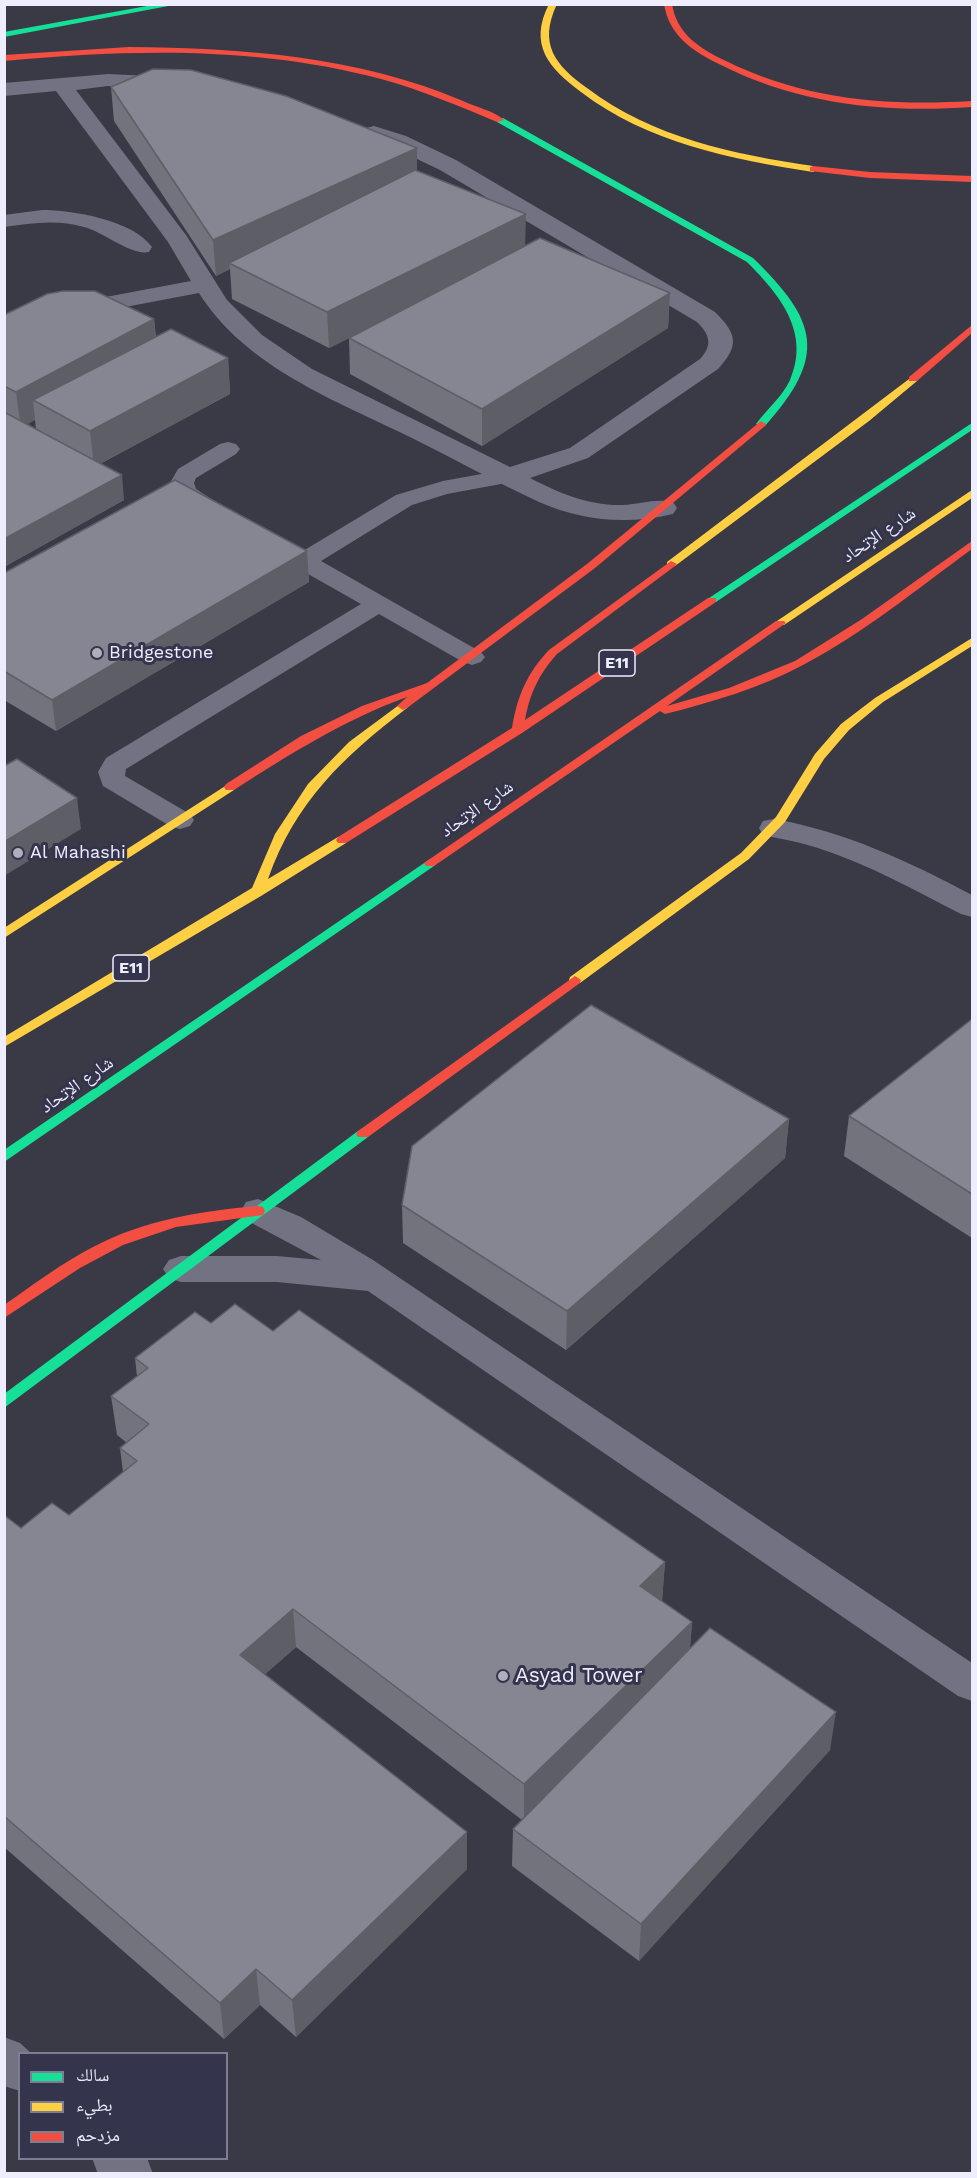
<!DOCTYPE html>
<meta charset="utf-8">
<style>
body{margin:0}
#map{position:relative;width:977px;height:2178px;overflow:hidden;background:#3a3a46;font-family:"Work Sans","Noto Naskh Arabic",sans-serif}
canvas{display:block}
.frame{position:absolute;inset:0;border:6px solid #ededfd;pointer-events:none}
.legend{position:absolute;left:18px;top:2052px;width:210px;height:108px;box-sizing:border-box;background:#34344c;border:2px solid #7e7e93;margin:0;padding:8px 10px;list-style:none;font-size:18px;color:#ededfd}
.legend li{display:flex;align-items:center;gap:12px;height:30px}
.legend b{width:30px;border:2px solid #7e7e93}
</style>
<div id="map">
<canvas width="977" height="2178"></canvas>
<div class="frame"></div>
<ul class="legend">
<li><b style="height:8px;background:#16e098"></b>سالك</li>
<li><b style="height:8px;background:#ffcf43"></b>بطيء</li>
<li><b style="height:8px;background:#f24e42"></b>مزدحم</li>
</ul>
</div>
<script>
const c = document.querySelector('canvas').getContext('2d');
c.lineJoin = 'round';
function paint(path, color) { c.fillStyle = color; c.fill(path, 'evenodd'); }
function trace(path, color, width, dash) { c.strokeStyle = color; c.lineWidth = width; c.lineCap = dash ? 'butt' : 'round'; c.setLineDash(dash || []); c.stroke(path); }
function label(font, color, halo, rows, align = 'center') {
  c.font = font + ' "Work Sans","Noto Naskh Arabic",sans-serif'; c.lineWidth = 6; c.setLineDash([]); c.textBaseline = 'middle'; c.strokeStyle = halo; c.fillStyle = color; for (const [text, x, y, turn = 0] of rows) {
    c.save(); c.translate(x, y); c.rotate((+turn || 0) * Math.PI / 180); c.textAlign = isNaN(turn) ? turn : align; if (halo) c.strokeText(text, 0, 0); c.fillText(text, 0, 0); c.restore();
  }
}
paint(new Path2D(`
 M42,210C72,210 133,220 152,247L149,252C131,256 104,232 84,227C58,219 30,223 4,227V215Z
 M228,442L236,444L240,449L236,454L196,478L194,483L196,489L219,504L223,509L219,514C200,519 176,502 170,483L178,469L220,444Z
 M509,469L517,471L521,476L517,481L447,494L412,505L321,561L481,652L485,657L481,662L472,665L463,662L379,614L126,769L125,776L190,814L194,820L190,826L180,829L170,826L103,786L98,772L106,758L361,604L264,549L261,544L264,539C280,535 290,544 303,551L396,495L443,481Z`), '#727283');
paint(new Path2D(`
 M108,74L170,77L178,78L181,83L178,88L170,89L108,86L76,90L186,235L227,300L262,335L312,369L510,467L570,448L700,359C713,345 710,335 697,322L440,170L390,146L366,138L363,133L366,128L374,126L406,136L456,160L715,312C737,334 740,345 718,369L588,458L530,478C559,493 589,506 623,505C639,504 657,498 673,502L677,508L673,514C626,525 583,521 539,502C496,482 454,459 412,438C337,401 246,368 199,293L4,330V316L191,281L168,242L56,91L4,96V83Z
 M774,819C846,832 908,861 972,895V917L961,914C914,890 868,864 818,848C800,842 781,839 763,835L759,828L763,821Z
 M258,1199L301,1217L373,1260L972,1663V1701L958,1696L368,1291L277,1282H181L169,1278L163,1269L169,1260L181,1256H277L321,1260L246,1220L241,1211L246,1202Z
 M4,2037L20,2043L32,2054H20V2091L4,2086Z
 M92,2158H147L153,2174H98Z`), '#727283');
paint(new Path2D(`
 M158,4H179L4,37V32Z
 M497,118H503L753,258C818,321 828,356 765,426L761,427L756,424C767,409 782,397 790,380C811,332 779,294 747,262L497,122Z
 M972,423V430L716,602H708L706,600Z
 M430,859L434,860L436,863L434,866L4,1162V1150Z
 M363,1129L368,1131L370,1134L368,1137L4,1408V1394L358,1131Z`), '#16e098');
paint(new Path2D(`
 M549,4H557C538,44 555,65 587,88C653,138 733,154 813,166L818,169L813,172C731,159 648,143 581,92C549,68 528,45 549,4Z
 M913,376L918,379L917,381L869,421L675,566H667V562Z
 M972,490V498L784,625H776L774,623Z
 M972,638V646L883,702L849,730L824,759L785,822L749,859L580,983H570L569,980L570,977L741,853L776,817L815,754L841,724L875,698Z
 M403,702L409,706L407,708C344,756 295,802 268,879L338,837H346L348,840L346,843L261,896L4,1047V1037L252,888L275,834L308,784L349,742Z
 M230,783L236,787L234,790L4,938V928Z`), '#ffcf43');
paint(new Path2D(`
 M664,4H672C677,35 701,49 726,61C805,100 886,106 972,101V107C886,113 800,105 721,65C694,52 669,36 664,4Z
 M129,47C242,48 358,56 463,101C476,107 494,111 504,120L497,122C459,106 421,90 381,79C259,46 130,49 4,61V55Z
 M813,166L870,172L972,176V182L870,178L810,171V167Z
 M972,325V333L917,381H909V377Z
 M761,421L766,424L765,426L595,568L407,708L403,710L397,706L407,697C344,720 290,754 234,790H226L224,787L226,784L301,736L362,706L427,683L587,564Z
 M972,541V549C917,589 864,633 803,665C760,688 712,702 665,714L660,711L434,866H426L424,863L776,621H784L786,623L667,706L729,688L795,661L862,619Z
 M671,561L677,564L675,566L557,654C539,674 530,693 525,720L708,598H716V602L522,733L346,843H338L336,840L338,837L512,728C517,697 527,673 549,650Z
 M575,976L581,980L580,983L368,1137H358L356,1134L358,1131Z
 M258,1206L263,1207L265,1211L263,1215L176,1227L123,1245L80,1268L4,1318V1305C33,1285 62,1263 93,1247C144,1220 201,1211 258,1206Z`), '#f24e42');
paint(new Path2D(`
 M111,87L417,171L526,246L670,293L668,328L482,446L350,374L349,338L351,337L329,348L232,299L230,269L216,276L114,121Z
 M4,315L154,319L156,337L228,358L230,394L100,464L124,500L4,567ZM35,420L36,429L27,424Z
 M307,551L309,582L56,731L4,700V573Z
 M972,1019V1238L844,1156L849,1116Z
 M789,1119L785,1158L566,1350L403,1243L402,1205Z
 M211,1323L273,1331L665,1562L662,1601L692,1622L690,1648L830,1750L639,1961L512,1866L513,1829L522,1820L296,1647L265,1674L467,1832V1869L296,2037L260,2005L224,2039L4,1847V1515L21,1528L69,1515L123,1472L120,1448L127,1443L117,1435L111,1396L137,1376L135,1358Z`), '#73737e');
paint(new Path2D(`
 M417,148V182L229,263L230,269L216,276L213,240Z
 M526,214L525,249L329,348L327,312Z
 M670,293L668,328L482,446V409Z
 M154,319L157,355L33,400L35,420L21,428L16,392Z
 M228,358L230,394L94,467L90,431Z
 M122,475L124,500L4,567V539Z
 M307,551L309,582L56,731L52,700Z
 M77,798L81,829L4,876V842Z
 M789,1119L785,1158L566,1350L567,1311Z
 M665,1562L662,1600L638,1625L640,1586Z
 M293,1609L296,1647L244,1693L240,1655Z
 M692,1622L689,1660L524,1821V1784Z
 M836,1712L830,1750L639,1961L641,1924Z
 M467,1832V1869L296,2037L292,2000Z
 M256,1969L260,2005L224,2039L220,2003Z`), '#5e5e66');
const building = new Path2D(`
 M153,69L191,70L286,96L417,148L213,240L111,87Z
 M415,170L526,214L327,312L229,263Z
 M540,238L670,293L482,409L349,338Z
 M63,291H95L154,319L16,392L4,386V315L47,294Z
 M171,329L228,358L90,431L33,400Z
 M4,412L122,475L4,539Z
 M175,480L307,551L52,700L4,671V573Z
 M17,759L77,798L4,842V766Z
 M591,1005L789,1119L567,1311L402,1205L412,1146Z
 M972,1019V1194L849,1116Z
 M235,1304L273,1331L299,1310L665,1562L640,1586L692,1622L524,1784L293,1609L240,1655L467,1832L292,2000L256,1969L220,2003L4,1816V1515L21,1528L52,1503L69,1515L137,1461L120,1448L149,1424L111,1396L148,1368L135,1358L195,1312L211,1323Z
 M710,1628L836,1712L641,1924L513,1829Z`);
paint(building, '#868692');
trace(building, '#5e5e66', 1.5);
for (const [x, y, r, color] of [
 [97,653,6,"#aeaebd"],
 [18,853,6,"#aeaebd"],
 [503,1676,6,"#aeaebd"]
]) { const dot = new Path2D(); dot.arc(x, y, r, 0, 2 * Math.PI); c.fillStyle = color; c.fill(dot); trace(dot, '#34344c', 2); }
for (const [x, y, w] of [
 [617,663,36],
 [131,968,36]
]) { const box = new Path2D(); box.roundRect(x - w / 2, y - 13, w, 26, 4.5); c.fillStyle = '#34344c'; c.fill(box); trace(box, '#ededfd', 1.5); }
label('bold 16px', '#ededfd', null, [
 ["E11",617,663],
 ["E11",131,968]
]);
label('18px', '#ededfd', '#34344c', [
 ["شارع الإتحاد",879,535,-34],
 ["شارع الإتحاد",477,809,-35],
 ["شارع الإتحاد",77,1085,-35]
]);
label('18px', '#ededfd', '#34344c', [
 ["Bridgestone",109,653],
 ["Al Mahashi",30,853]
], 'left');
label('21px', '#ededfd', '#34344c', [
 ["Asyad Tower",515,1676]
], 'left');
</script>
